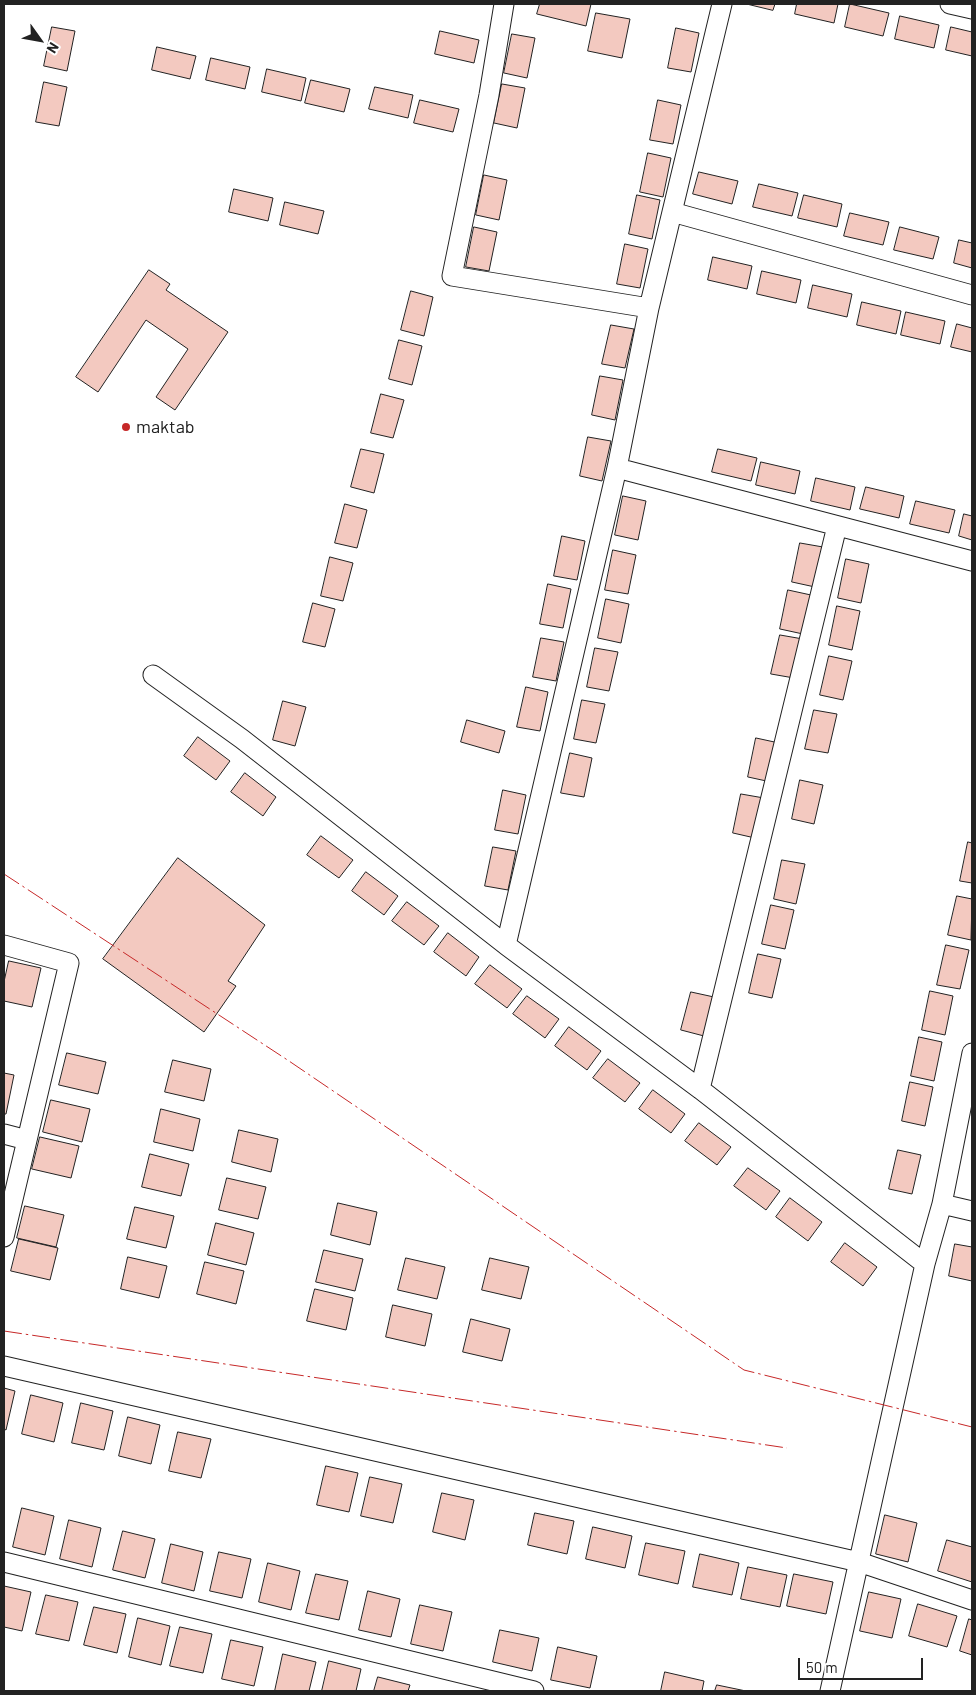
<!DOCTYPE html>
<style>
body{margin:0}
#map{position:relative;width:976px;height:1695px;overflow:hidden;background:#fff;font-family:Barlow,sans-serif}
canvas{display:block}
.frame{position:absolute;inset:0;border:5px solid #222;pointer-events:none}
.north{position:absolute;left:15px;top:15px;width:50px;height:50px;-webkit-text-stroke:4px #fff;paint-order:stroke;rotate:122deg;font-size:14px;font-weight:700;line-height:20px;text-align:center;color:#222}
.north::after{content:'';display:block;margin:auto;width:18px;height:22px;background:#222;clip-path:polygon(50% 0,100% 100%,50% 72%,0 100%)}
.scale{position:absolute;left:798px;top:1658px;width:125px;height:22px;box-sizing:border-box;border:2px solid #222;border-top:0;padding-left:6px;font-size:15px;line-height:18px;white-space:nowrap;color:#222;-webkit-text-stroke:4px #fff;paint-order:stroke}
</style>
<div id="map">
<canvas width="976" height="1695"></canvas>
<div class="frame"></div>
<div class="north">N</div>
<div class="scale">50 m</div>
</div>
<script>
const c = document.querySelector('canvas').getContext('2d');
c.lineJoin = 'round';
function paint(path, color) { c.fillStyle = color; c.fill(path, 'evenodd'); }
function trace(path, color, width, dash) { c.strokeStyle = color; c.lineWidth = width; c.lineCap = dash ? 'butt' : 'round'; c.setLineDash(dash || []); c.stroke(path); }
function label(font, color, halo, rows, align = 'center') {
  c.font = font + ' Barlow,sans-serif'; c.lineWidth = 4; c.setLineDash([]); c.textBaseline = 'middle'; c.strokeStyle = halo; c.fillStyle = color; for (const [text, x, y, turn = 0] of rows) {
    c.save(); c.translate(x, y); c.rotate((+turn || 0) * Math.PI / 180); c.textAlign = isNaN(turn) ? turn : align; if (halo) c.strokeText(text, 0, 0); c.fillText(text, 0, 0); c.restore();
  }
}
const building = new Path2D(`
 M540,4H591L586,26L537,14Z
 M747,4H775L773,10Z
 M797,4H838L834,23L795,14Z
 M850,4L889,13L883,36L845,27Z
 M596,13L630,19L622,58L588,51Z
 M900,16L939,25L934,48L895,39Z
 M52,27L75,31L67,71L44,66Z
 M951,27L972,32V56L946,50Z
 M676,28L699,33L691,72L668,68Z
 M440,31L479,40L474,63L435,54Z
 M512,34L535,38L527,78L504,73Z
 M157,47L196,56L190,79L152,70Z
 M211,58L250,67L245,89L206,80Z
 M267,69L306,78L301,101L262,92Z
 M311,80L350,89L344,112L305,103Z
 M44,82L67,87L59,126L36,122Z
 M502,84L525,88L517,128L494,123Z
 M375,87L413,95L408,118L369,109Z
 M420,100L459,109L453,132L414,123Z
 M658,100L681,105L673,144L650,140Z
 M648,153L671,158L663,197L640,192Z
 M699,172L738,181L732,204L693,194Z
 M484,175L507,180L499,220L476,215Z
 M759,184L798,193L792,216L753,207Z
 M234,189L273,198L268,221L229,212Z
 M637,195L660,200L652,239L629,234Z
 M804,195L842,204L837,227L798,218Z
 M285,202L324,211L318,234L280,225Z
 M850,213L889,222L883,245L844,236Z
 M474,227L497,232L489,271L466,267Z
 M900,227L939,237L933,259L894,250Z
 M959,240L972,243V268L954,263Z
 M625,244L648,249L640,288L617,284Z
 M713,257L752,266L747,289L708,280Z
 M149,270L170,284L166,290L228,332L175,410L156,397L188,349L146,320L98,392L76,377Z
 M762,271L801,280L796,303L757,294Z
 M813,285L852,294L847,317L808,308Z
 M411,291L433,297L424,336L401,330Z
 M862,302L901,311L896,334L857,325Z
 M906,312L945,321L940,344L901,335Z
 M957,324L972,328V352L951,347Z
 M611,325L634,329L625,368L602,364Z
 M399,340L422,346L412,385L389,379Z
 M600,376L623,380L615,420L592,415Z
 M381,394L404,400L393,438L371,433Z
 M588,437L611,441L602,481L580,476Z
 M361,449L384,454L374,493L351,487Z
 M718,449L757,458L751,481L712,472Z
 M761,462L800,471L795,494L756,485Z
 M816,478L855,487L850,510L811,501Z
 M866,487L904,496L899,518L860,509Z
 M623,496L646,501L638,540L615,535Z
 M916,501L955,510L949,533L910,524Z
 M345,504L367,510L357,548L335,543Z
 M964,514L972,516V540L959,536Z
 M562,536L585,541L577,580L554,576Z
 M800,543L823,547L815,587L792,582Z
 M613,550L636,555L628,594L605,590Z
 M330,557L353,563L343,601L321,596Z
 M846,559L869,564L861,603L838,598Z
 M548,584L571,589L563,628L540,624Z
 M788,590L811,595L803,634L780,629Z
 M606,599L629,604L621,643L598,638Z
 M313,603L335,609L325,647L303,642Z
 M837,606L860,611L852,650L829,645Z
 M780,635L803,639L794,678L771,674Z
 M541,638L564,642L556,681L533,677Z
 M595,648L618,652L609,691L587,687Z
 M829,656L852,661L843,700L820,695Z
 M526,687L548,692L540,731L517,727Z
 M582,700L605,704L596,743L574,739Z
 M283,701L306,707L295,746L273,740Z
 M814,710L837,714L828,753L805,749Z
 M467,720L505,731L499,753L461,742Z
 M198,737L230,761L216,780L184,756Z
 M756,738L779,743L771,782L748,777Z
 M570,753L592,758L584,797L561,793Z
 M245,773L276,797L263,816L231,792Z
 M800,780L823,785L814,824L792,819Z
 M503,790L526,795L518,834L495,830Z
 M741,794L764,798L755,838L733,833Z
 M321,836L353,860L339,878L307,855Z
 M968,842L972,843V883L960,881Z
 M493,847L516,851L508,890L485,886Z
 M178,858L265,925L228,981L236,986L204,1032L103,959Z
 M782,860L805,864L796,904L774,899Z
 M366,872L398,896L384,915L352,891Z
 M957,896L972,899L971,940L948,935Z
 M407,902L439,926L424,945L392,921Z
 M771,905L794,910L785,949L762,944Z
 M448,933L479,957L466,976L434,952Z
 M946,945L969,950L960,989L937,985Z
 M758,954L781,959L772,998L749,993Z
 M9,961L41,968L32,1007L4,1001V982Z
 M490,965L522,989L507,1008L475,984Z
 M930,991L953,996L945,1035L922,1030Z
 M691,992L714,997L704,1036L681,1030Z
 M527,996L559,1019L545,1038L513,1014Z
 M569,1027L601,1051L587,1070L555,1046Z
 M919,1037L942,1042L934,1081L911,1076Z
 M67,1053L106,1062L98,1094L59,1085Z
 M608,1059L640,1083L625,1102L593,1078Z
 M173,1060L211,1069L204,1101L165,1092Z
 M4,1073L14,1075L6,1114H4Z
 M910,1082L933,1087L925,1126L902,1121Z
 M653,1090L685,1114L671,1133L639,1109Z
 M51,1100L90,1109L82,1142L43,1132Z
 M161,1109L200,1119L193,1151L154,1142Z
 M699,1123L731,1147L717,1165L685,1141Z
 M239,1130L278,1139L271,1172L232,1162Z
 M40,1137L79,1146L71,1178L32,1169Z
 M898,1150L921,1155L912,1194L889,1189Z
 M150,1154L189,1164L181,1196L142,1187Z
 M748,1168L780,1191L766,1210L734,1186Z
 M227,1178L266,1187L258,1219L219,1210Z
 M790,1198L822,1222L808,1241L776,1217Z
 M338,1203L377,1212L370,1245L331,1235Z
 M25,1206L64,1215L56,1247L17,1238Z
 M135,1207L174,1216L166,1248L127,1239Z
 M216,1223L254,1233L246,1265L208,1255Z
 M19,1239L58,1248L50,1280L11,1271Z
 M845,1243L877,1267L863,1286L831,1262Z
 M955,1244L972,1247V1281L949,1276Z
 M324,1250L363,1259L355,1291L316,1282Z
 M128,1257L167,1266L159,1298L121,1289Z
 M406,1258L445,1267L437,1299L398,1290Z
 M490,1258L529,1267L521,1299L482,1290Z
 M205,1262L244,1271L236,1304L197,1294Z
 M315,1289L353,1298L346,1330L307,1321Z
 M393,1305L432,1314L425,1346L386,1337Z
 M471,1319L510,1329L502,1361L463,1352Z
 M4,1388L15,1391L6,1430L4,1429Z
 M31,1395L63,1403L54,1442L22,1434Z
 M81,1403L113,1411L104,1450L72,1443Z
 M128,1417L160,1425L151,1464L119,1456Z
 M178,1432L211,1439L201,1478L169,1471Z
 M326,1466L358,1473L349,1512L317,1505Z
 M370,1477L402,1484L393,1523L361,1516Z
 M442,1493L474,1500L465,1540L433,1532Z
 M22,1508L54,1516L45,1555L13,1547Z
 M535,1513L574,1521L567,1554L528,1545Z
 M885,1515L917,1523L908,1562L876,1554Z
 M69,1520L101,1528L92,1567L60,1559Z
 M593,1527L632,1536L625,1568L586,1559Z
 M123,1531L155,1539L145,1578L113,1570Z
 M947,1540L972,1547V1582L938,1571Z
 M646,1543L685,1551L678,1584L639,1575Z
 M171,1544L203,1552L194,1591L162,1583Z
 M219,1552L251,1559L242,1598L210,1591Z
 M700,1554L739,1563L732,1595L693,1587Z
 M268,1563L300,1571L291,1610L259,1602Z
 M748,1567L787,1575L780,1607L741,1599Z
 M316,1574L348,1581L339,1620L306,1613Z
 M794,1574L833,1582L826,1614L787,1606Z
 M4,1586L31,1592L22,1631L4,1627Z
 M368,1591L400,1599L391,1637L359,1630Z
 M869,1592L901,1599L892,1638L860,1631Z
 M46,1595L78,1602L69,1641L36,1634Z
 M918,1604L957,1616L947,1647L909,1636Z
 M420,1605L452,1612L443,1651L411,1644Z
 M94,1607L126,1614L117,1653L84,1645Z
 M138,1618L170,1626L161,1665L129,1657Z
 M969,1619L972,1620V1655L960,1651Z
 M180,1627L212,1634L203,1673L170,1666Z
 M500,1630L539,1638L532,1671L493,1662Z
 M231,1640L263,1647L254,1686L222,1679Z
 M558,1647L597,1656L590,1688L551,1680Z
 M283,1654L316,1662L309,1691H275Z
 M329,1661L361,1669L356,1691H322Z
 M665,1672L704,1681L702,1691H661Z
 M378,1677L410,1685L408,1691H374Z
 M717,1685L746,1691H715Z`);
paint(building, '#f3c9c0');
trace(building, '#222', 1);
const minor = new Path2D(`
 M504,4L489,95L452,276L649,308
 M950,4L972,9
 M672,212L972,295
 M617,468L972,561
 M153,675L242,739L506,945L700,1089L925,1264
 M4,945L69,963L4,1237
 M506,945L617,468L649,308L722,4
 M700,1089L837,526
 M4,1134L27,1140
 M942,1204L972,1211
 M4,1366L859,1562L972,1600
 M4,1562L534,1691
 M830,1691L925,1264L942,1204L972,1053`);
trace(minor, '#222', 21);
trace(minor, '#fff', 19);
trace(new Path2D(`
 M4,874L289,1061L744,1370L972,1427
 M4,1331L787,1448`), '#c62828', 1, [18, 4, 2.5, 4]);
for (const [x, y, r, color] of [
 [126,427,5,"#c62828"]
]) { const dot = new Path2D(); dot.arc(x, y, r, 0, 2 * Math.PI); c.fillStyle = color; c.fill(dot); trace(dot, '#fff', 2); }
label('18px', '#222', '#fff', [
 ["maktab",136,427]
], 'left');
</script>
